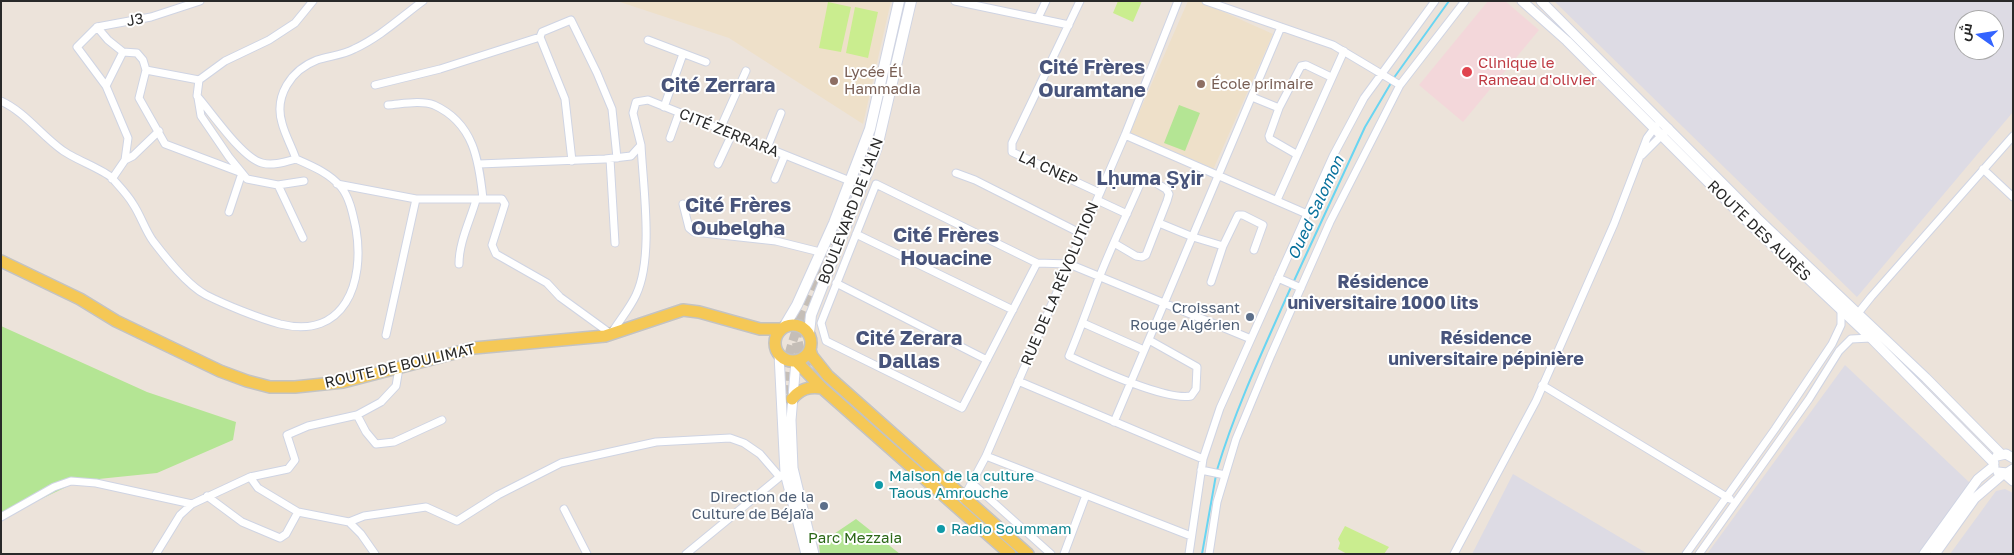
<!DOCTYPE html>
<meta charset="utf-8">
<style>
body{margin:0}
#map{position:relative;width:2014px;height:555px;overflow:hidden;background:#ece3da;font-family:"Golos Text",Cairo,sans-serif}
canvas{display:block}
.frame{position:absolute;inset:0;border:2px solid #292929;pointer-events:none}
.north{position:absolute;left:1954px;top:10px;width:50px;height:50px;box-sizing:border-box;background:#fff;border:1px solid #a9a9a9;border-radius:50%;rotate:283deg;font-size:14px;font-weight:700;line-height:20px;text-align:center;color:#292929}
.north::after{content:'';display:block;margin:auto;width:18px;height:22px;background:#3464ff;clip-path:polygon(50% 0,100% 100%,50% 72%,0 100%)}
</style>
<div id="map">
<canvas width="2014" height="555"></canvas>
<div class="frame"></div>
<div class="north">ش</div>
</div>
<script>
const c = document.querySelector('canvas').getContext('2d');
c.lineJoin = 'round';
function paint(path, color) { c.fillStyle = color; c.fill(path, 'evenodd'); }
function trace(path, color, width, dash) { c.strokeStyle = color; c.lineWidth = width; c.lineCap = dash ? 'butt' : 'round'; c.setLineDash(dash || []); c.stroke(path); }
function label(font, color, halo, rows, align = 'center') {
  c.font = font + ' "Golos Text",sans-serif'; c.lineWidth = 4; c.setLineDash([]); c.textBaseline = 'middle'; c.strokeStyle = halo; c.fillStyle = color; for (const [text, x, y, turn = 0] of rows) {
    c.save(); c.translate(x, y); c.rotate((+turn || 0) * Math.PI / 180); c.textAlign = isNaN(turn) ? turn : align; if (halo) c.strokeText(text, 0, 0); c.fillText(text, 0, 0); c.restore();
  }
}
paint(new Path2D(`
 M1554,1H2013V112L1857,297ZM1964,20H1994V50H1964Z
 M1845,365L1970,483L1919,554H1707Z
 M1513,474L1648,554H1472Z
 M2005,489L2013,493V554H1950L1996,491Z`), '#dddbe4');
paint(new Path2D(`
 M617,1H891L863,124L729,38Z
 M1188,1H1199L1273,34L1213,170L1130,133Z`), '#eee0c9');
paint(new Path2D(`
 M1488,1H1505L1539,30L1463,122L1419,85Z`), '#f3d7da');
paint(new Path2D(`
 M1179,105L1200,113L1185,151L1164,143Z
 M1,326L147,392L236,422L233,440L157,473L79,481L1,518Z
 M856,519L900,554H820L819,544Z`), '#b4e594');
paint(new Path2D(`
 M1118,1H1142L1133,22L1113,13Z
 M828,2L851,7L841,52L819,48Z
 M855,7L878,12L868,58L846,53Z
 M1345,526L1389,547L1384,554H1347L1338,549L1340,543L1338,539Z`), '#caed8f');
trace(new Path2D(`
 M1393,79L1449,1
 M1293,283L1365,127L1391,83
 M1217,470C1236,407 1264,348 1291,287
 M1202,554L1216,475`), '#69d5f2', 2);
trace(new Path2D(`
 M784,394C784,372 789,350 797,329`), '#c5beb7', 9, [9, 4.5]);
trace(new Path2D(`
 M820,379L800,354L796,337L797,329L807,305L831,236`), '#c5beb7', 11, [11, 5.5]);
const minor = new Path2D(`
 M955,1L1069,25
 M1080,1L1012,143V152L1100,193
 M1206,1L1333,45L1400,85
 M1038,18L1046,1
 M97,27L151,17L200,1
 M540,37L542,32L571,20L597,73L612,109L617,158
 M648,40L706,62
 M146,70L139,98L165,144L242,173L229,212
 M375,85L440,69L540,37L565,99L572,161
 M106,86L77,47L97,27L108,40L123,52
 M1252,97L1279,108L1301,66L1306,65L1331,77
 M198,98L201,116L229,157L247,179L278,185L303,238
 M1,101C25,112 41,135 62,150C74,159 104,170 112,178C119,186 128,195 133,204C141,216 145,230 153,241C166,258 187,285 206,295C226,305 258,318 280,324C345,340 365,282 356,229C353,215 350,198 341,187C329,173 312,166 296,159C292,147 285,135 282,123C274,96 291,70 317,60C329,56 343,55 354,49C380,37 400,18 423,1
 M388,105C402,104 421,100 434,105C474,123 479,161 483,199
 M664,107L683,54
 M1279,108L1269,136L1270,139L1296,154
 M720,129L746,71
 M1125,135L1307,214
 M670,138L679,113
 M767,148L781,113
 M1642,155L1669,128
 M296,159C285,162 273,166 262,163C242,158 212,113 197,96L199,80L225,61L269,40L295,23L313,1
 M610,159L615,243
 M125,160L133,156L159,131
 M479,164L605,159L631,156L641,145L633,113L636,102L648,100L850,181
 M718,164L732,134
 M1983,169L2013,197
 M956,173L975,180L1082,234
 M112,179L125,160L128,138L106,86L123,52L137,53L143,60L146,70L199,80
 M775,179L785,155
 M337,184L416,199H502L505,204L492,245L496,254L547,283L560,297L611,334C619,321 630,308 636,295C654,257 643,187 641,145
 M278,185L304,181
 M1097,200L1127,214
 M1277,200L1344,51
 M683,204L689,228L694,232L776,241L820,252
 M1159,223L1193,237L1223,246
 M856,234L1013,310
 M1114,243L1136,256L1142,257L1146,255L1167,201L1169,194L1166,189C1158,185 1150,177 1141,182C1127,214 1112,245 1099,278C1089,304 1080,330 1069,356C1095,368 1165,401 1191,396L1196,389L1197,367L1149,340
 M1037,263L962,408L826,341L821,323L876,184L1037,263L1069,264L1251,339
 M459,264C459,242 470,221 476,200
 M1278,278L1301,288
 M1211,282L1223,246L1238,215H1243L1263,225L1254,250
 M836,283L987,360
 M1855,317L1871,297L2013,136
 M1083,323L1144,350
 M386,335L416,199
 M399,368L396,386L381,402L357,415L308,426L287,435L295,460L288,469L250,477L258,488L298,512L349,522L364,516L426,507L457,521L498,495L561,463L656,442L730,438L744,443L760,454L779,476
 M1018,381L1203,459
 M1542,385L1730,499
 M357,415L366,432L376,444L394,442L442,420
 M1114,422L1281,27
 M986,456L1191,536
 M1201,470L1225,475
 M973,484L1051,554
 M207,496L242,522L280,538L286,534L298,512
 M963,499L986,456L1125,135L1178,1
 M564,509L587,554
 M1,517L54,487L71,481L96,483L192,504
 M349,522L361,534L375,554
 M156,554L180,515L192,504L250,477
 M686,554L782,475
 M1064,554L1086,495
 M1189,554L1203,459L1220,408L1333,156L1364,98L1435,1
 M1209,554L1217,502L1236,439L1271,355L1330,222L1400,85L1465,1
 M1454,554L1536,401L1614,224L1647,138L1656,126
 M1686,554L1775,429L1832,344L1841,325V311
 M1699,554L1809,399L1839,351L1851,339L1871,338`);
const tertiary = new Path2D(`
 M1522,1L1567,41L1750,224L1871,338L1994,463
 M1541,1L1757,218L1926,378L2001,454
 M779,354L785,473L806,554
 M796,361L791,420L793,468L814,554
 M1997,456L2006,454L2013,458
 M1998,472L2007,473L2013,469
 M2005,474L2013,481
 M1924,554L1978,479L1994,466
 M1935,554L1975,498L2003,474`);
const secondary = new Path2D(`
 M784,327L797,305L834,223L870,129L899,1
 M809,333L811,315L877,147L911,1`);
const primary = new Path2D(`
 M1,261L80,299L116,321L220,371L247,381L270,387H295L343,382L474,348L605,336L683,310L699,312L760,329H781
 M775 343a18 18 0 1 1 36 0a18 18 0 1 1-36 0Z
 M810,350L812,356L828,376L1028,554
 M796,361L822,388L1010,554
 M792,399C800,389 809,386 822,388`);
trace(minor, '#cfd4e3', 9);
trace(tertiary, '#cfd4e3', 11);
trace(secondary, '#cfd4e3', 12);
trace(primary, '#c3c3c3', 14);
trace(minor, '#fff', 7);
trace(tertiary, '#fff', 9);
trace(secondary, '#fff', 10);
trace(primary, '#f5c856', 11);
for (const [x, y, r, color] of [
 [1467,72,6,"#e0444e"],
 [834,81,5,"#8d6e63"],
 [1201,84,5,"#8d6e63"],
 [1250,317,5,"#5c6f8a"],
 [879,485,5,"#0f9aa8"],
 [824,506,5,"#5c6f8a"],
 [941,529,5,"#0f9aa8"]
]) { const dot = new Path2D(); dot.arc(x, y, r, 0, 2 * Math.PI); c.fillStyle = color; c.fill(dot); trace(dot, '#fff', 2); }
label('15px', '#292929', '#fff', [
 ["J3",135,20,-11],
 ["CITÉ ZERRARA",729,133,22],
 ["LA CNEP",1048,169,25],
 ["BOULEVARD DE L'ALN",851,211,-69],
 ["ROUTE DES AURÈS",1759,231,44],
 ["RUE DE LA RÉVOLUTION",1060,284,-67],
 ["ROUTE DE BOULIMAT",400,366,-13]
]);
label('15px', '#be3a42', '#fff', [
 ["Clinique le",1478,63],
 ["Rameau d'olivier",1478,80]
], 'left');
label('15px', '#785e54', '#fff', [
 ["Lycée Él",844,72],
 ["Hammadia",844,89],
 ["École primaire",1211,84]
], 'left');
label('15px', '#4e5e75', '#fff', [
 ["Croissant",1240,308],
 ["Rouge Algérien",1240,325],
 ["Direction de la",814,497],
 ["Culture de Béjaïa",814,514]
], 'right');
label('15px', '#0d838f', '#fff', [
 ["Maison de la culture",889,476],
 ["Taous Amrouche",889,493],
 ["Radio Soummam",951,529]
], 'left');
label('15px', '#2c6817', '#fff', [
 ["Parc Mezzaia",855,538]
]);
label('italic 16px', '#09729d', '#fff', [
 ["Oued Salomon",1316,208,-65]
]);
label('bold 18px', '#48547b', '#fff', [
 ["Résidence",1383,282],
 ["universitaire 1000 lits",1383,303],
 ["Résidence",1486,338],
 ["universitaire pépinière",1486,359]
]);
label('bold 20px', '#48547b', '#fff', [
 ["Cité Frères",1092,68],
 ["Ouramtane",1092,91],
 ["Cité Zerrara",718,86],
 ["Lḥuma Ṣɣir",1150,179],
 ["Cité Frères",738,206],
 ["Oubelgha",738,229],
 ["Cité Frères",946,236],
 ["Houacine",946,259],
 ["Cité Zerara",909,339],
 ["Dallas",909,362]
]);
</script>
